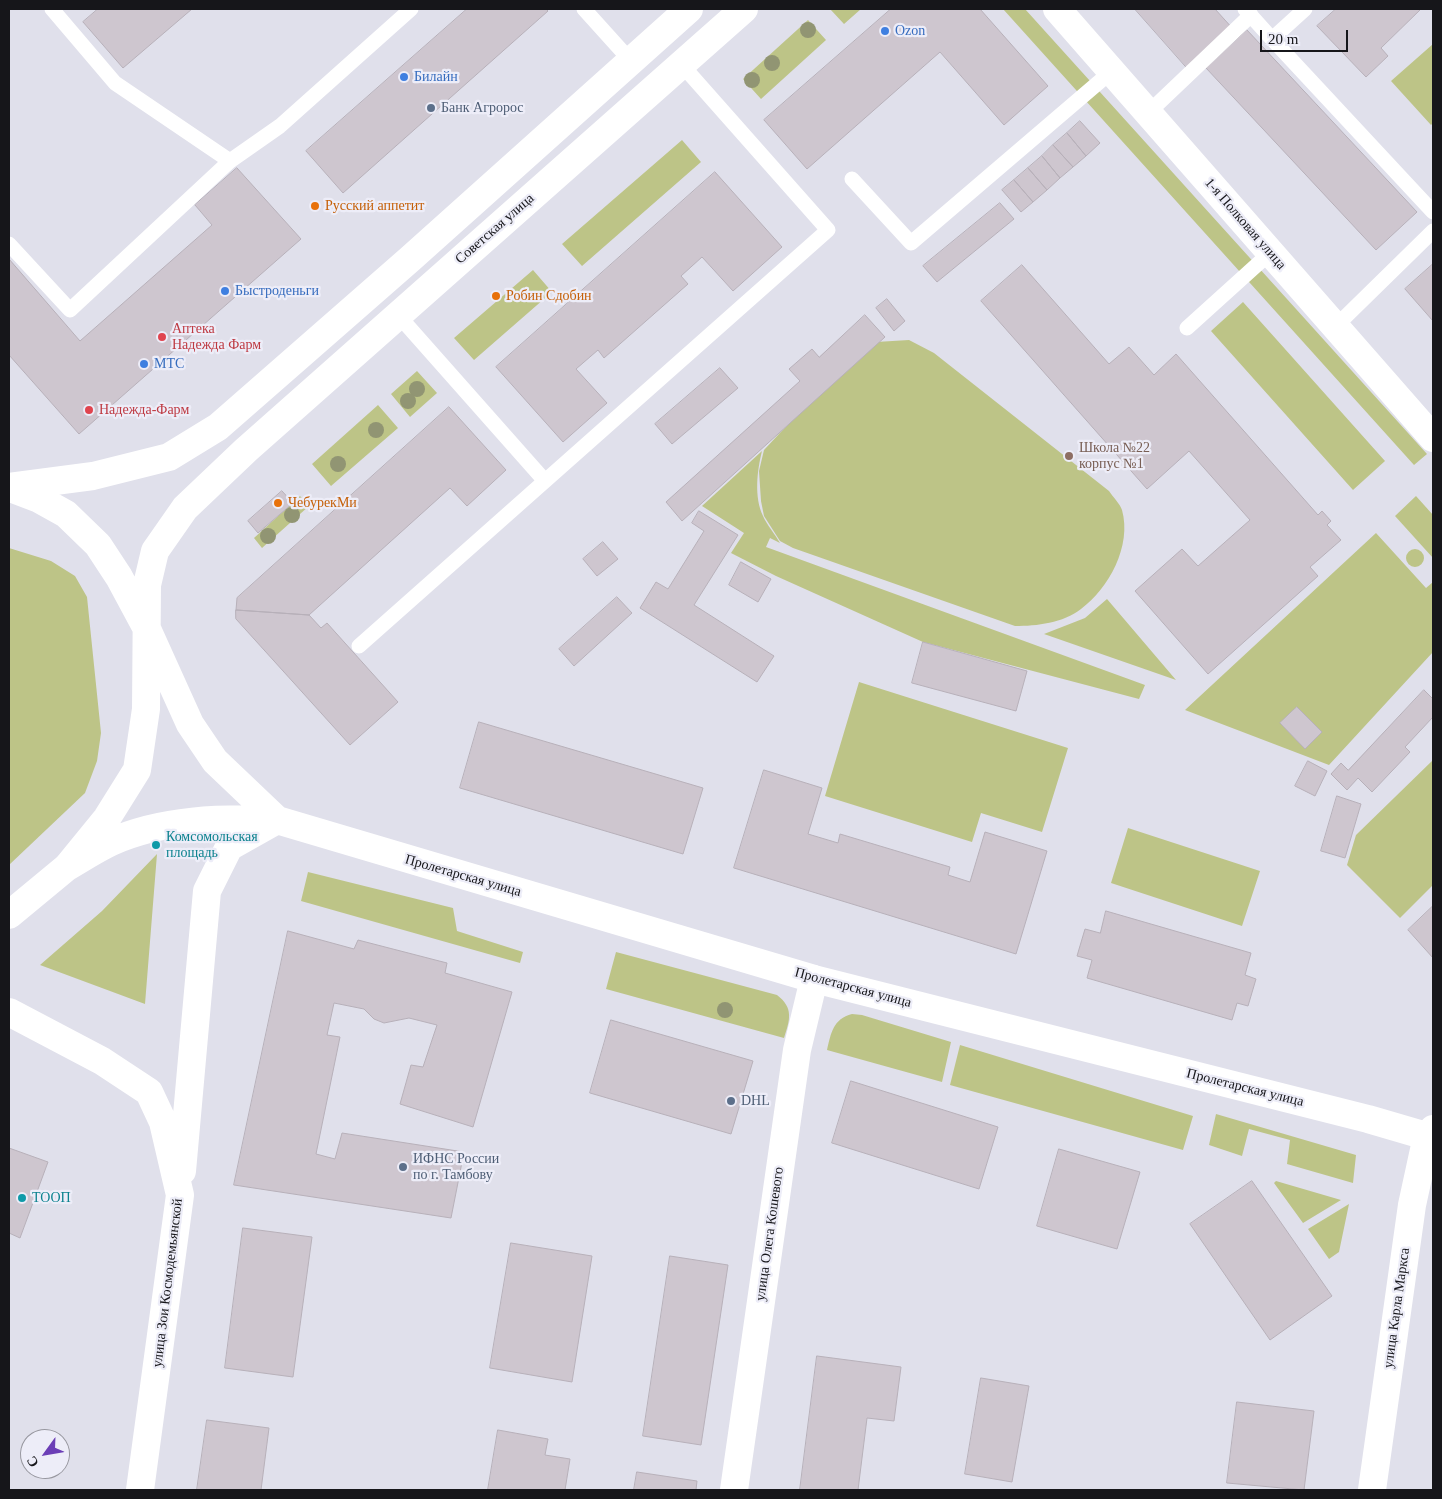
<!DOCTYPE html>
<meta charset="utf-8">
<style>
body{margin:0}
#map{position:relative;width:1442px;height:1499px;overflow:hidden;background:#e0e0eb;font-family:"Times New Roman",serif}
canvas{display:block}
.frame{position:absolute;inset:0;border:10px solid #16161a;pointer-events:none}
.north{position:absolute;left:20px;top:1429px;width:50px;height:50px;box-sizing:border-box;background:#ededf8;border:1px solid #97979f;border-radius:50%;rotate:238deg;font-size:14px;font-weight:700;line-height:20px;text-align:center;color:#16161a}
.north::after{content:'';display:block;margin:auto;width:18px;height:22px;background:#6b3eb6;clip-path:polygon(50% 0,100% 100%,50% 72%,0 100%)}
.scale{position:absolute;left:1260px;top:30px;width:88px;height:22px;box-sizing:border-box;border:2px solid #16161a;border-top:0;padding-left:6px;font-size:15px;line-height:18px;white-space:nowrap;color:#16161a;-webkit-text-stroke:4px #ededf8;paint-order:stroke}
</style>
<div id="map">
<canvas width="1442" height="1499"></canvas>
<div class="frame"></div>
<div class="north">С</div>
<div class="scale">20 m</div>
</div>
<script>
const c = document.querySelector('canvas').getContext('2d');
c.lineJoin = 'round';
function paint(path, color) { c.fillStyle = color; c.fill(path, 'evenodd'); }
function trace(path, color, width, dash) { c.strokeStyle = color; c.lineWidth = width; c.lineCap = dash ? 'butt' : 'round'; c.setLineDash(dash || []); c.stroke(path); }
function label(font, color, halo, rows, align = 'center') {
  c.font = font + ' "Times New Roman",serif'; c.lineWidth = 4.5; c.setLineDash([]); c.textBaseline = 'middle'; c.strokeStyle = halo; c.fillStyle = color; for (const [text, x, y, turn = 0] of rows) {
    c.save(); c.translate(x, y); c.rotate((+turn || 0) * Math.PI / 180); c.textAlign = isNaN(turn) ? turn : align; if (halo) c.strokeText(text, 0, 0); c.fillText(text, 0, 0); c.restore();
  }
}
paint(new Path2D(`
 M830,9H861L844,24Z
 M1003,9H1025L1427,454L1414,465Z
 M808,20L826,40L761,99L743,79Z
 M1433,44V123L1431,125L1391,81Z
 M682,140L701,162L582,266L562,244Z
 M533,270L552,292L474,360L454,338Z
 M1243,302L1385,461L1353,490L1211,331Z
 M909,340L934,353L1109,491C1113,497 1120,504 1122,510C1132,546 1109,588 1081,609C1063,623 1037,626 1015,626L793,548L780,541L764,516L761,501L759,471L764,450L848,360L876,342Z
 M417,371L437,393L410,417L391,394Z
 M378,405L398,428L331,486L312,464Z
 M762,451C757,471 754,497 763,516C767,525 775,534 780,543L770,538L766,547L1145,685L1139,699L923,642L776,576L731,553L744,533L702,506Z
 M300,496L309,506L262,548L254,538Z
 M1416,496L1433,515V558L1395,516Z
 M1376,533L1426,588L1433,582V652L1329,765L1185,710ZM1297,707L1322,732L1305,748L1280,723Z
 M9,548L51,561L75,576L87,597L101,733L97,761L85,793L9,865Z
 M1406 558a9 9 0 1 1 18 0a9 9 0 1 1-18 0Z
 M1107,599L1176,680L1044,634L1085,618Z
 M859,682L1068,748L1042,832L981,813L972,842L825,796Z
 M1433,760V885L1400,918L1347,865L1356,835Z
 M1128,828L1260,871L1242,926L1111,883Z
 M157,854L145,1004L40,965L102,911Z
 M308,872L453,908L457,931L523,952L520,963L301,901Z
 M616,952L777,995C794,1008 790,1020 784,1038L606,989Z
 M852,1014L862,1015L951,1042L942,1082L827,1050C831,1033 833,1019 852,1014Z
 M960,1045L1193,1116L1183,1150L950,1085Z
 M1216,1114L1356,1155L1353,1183L1287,1164L1290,1140L1249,1129L1242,1156L1209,1145Z
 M1276,1181L1341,1200L1303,1223L1274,1183Z
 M1349,1204L1339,1252L1329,1259L1308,1229Z`), '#bdc487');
const building = new Path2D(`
 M98,9H192L123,68L83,22Z
 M467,9H546L548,11L343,193L306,151Z
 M891,9H980L1048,86L1004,125L940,52L807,169L764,120Z
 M1135,9H1215L1234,30L1189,70Z
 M1336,9H1421L1381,48L1388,56L1366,77L1317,26Z
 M1247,30L1417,212L1376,250L1206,68Z
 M1080,121L1100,143L1086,156L1067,133Z
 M1067,133L1086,156L1073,167L1053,145Z
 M1053,145L1073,167L1060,178L1042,156Z
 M1042,156L1060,178L1047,190L1028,168Z
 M237,168L301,239L79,434L9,355V259L80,341L212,225L195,205Z
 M1028,168L1047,190L1033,202L1014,180Z
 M715,172L782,247L733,291L702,257L681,276L688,284L604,358L598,350L576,369L607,403L563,442L496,367Z
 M1014,180L1033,202L1021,212L1002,190Z
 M1000,203L1014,219L937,282L923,266Z
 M1433,264V321L1405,289Z
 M1022,265L1109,364L1129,347L1154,375L1176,354L1318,515L1322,511L1331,521L1327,525L1341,540L1310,567L1318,576L1208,674L1135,591L1182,549L1198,566L1250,520L1189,451L1147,489L981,301Z
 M887,299L905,321L894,331L876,308Z
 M865,315L885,337L682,521L666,502L800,381L789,369L812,349L819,357Z
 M720,368L738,388L672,444L655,424Z
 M449,407L506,470L467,506L450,488L309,615L236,610L237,598Z
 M282,491L293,503L258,533L248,521Z
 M699,511L738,535L694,605L774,656L757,682L640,608L656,582L668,589L704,531L692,523Z
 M603,542L618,559L597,576L583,559Z
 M741,562L771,579L758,602L729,585Z
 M617,597L632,613L574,666L559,649Z
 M236,610L309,615L321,628L327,623L398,702L350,745L236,619Z
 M923,642L1027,671L1016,711L912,683Z
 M1424,690L1433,699V717L1405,747L1410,752L1372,792L1358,778L1347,790L1331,774L1341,763L1348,770Z
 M1297,707L1322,732L1305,749L1280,723Z
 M479,722L703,788L683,854L460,788Z
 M1308,761L1327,771L1315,796L1295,786Z
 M764,770L822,788L808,834L838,843L840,834L950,867L948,875L970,882L985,832L1047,851L1016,954L734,868Z
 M1337,796L1361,804L1345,858L1321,851Z
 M1433,906V958L1408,930Z
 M1106,911L1251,953L1245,975L1256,979L1248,1006L1237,1003L1232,1020L1087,978L1092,960L1077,956L1085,929L1100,933Z
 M288,931L354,949L358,940L447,963L445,973L512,992L473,1127L400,1104L411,1065L423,1067L437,1025L409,1018L384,1023L374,1019L364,1009L334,1003L327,1035L340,1037L316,1154L335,1159L342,1133L464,1152L451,1218L234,1185Z
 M611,1020L753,1061L731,1134L590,1093Z
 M851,1081L998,1127L979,1189L832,1143Z
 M9,1148L48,1162L20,1238L9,1233Z
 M1059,1149L1140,1172L1117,1249L1037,1226Z
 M1252,1181L1332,1296L1270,1340L1190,1224Z
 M243,1228L312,1237L293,1377L225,1368Z
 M511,1243L592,1256L572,1382L490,1368Z
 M670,1256L728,1265L701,1445L643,1436Z
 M817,1356L901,1367L894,1421L867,1418L858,1490H800Z
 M981,1378L1029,1386L1012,1482L965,1474Z
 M1237,1402L1314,1411L1304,1490L1227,1483Z
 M207,1420L269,1428L261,1490H197Z
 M498,1430L548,1439L545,1455L570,1459L565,1490H488Z
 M637,1472L697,1481L696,1490H634Z`);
paint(building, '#cec6cf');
trace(building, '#b7b0b9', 1);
trace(new Path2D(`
 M52,9L115,83L230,161
 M584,9L630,60
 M1245,9L1272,39
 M1305,9L1272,39L1433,212
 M1148,113L1251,15
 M852,179L911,243L1112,71
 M9,244L70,310L230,161L280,126L411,9
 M1335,327L1433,231
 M1187,328L1270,253
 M545,481L828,230L682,65
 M359,646L545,481L398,315`), '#fff', 15);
trace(new Path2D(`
 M1057,9L1433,438
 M9,1012L102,1061L149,1092L163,1122L180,1195L140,1490
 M182,1171L207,891L229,847L277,820
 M734,1490L797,1050L814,979`), '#fff', 28);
trace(new Path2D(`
 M1372,1490L1412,1205L1427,1136L1433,1129`), '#fff', 28);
trace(new Path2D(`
 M9,487L93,476L169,457L218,427L410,259L689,9
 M10,488L39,499L66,514L98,545L119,577L148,631L190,724L215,761L277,820
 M67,867C81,859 96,849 111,842C163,819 221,818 277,820L814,979L1368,1119L1433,1138
 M9,915L67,867L107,818L137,770L146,709L147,585L155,551L185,508L246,450L744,9`), '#fff', 28);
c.fillStyle = '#919573';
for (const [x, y] of [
 [808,30],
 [772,63],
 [752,80],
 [417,389],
 [408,401],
 [376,430],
 [338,464],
 [292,515],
 [268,536],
 [725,1010]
]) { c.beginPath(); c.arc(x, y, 8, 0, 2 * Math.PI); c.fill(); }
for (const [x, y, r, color] of [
 [885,31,5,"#3f7fe0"],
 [404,77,5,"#3f7fe0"],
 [431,108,5,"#5c6f8a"],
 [315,206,5,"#e8710a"],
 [225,291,5,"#3f7fe0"],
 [496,296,5,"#e8710a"],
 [162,337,5,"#e0444e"],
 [144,364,5,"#3f7fe0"],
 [89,410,5,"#e0444e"],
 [1069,456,5,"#8d6e63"],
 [278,503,5,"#e8710a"],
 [156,845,5,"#0f9aa8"],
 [731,1101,5,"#5c6f8a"],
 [403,1167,5,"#5c6f8a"],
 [22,1198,5,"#0f9aa8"]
]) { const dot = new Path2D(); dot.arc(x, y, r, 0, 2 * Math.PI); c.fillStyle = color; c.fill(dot); trace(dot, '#ededf8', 2); }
label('14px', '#366cbe', '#ededf8', [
 ["Ozon",895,31],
 ["Билайн",414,77],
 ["Быстроденьги",235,291],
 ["МТС",154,364]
], 'left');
label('14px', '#4e5e75', '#ededf8', [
 ["Банк Агророс",441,108],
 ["DHL",741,1101],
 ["ИФНС России",413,1159],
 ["по г. Тамбову",413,1175]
], 'left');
label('14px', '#c56008', '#ededf8', [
 ["Русский аппетит",325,206],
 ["Робин Сдобин",506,296],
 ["ЧебурекМи",288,503]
], 'left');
label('14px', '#16161a', '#ededf8', [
 ["1-я Полковая улица",1245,224,49],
 ["Советская улица",495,229,-41],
 ["Пролетарская улица",463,876,16],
 ["Пролетарская улица",853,988,15],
 ["Пролетарская улица",1245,1088,14],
 ["улица Олега Кошевого",770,1234,-82],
 ["улица Зои Космодемьянской",168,1283,-83],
 ["улица Карла Маркса",1397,1308,-82]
]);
label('14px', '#be3a42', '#ededf8', [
 ["Аптека",172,329],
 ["Надежда Фарм",172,345],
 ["Надежда-Фарм",99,410]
], 'left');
label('14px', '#785e54', '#ededf8', [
 ["Школа №22",1079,448],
 ["корпус №1",1079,464]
], 'left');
label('14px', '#0d838f', '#ededf8', [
 ["Комсомольская",166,837],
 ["площадь",166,853],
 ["ТООП",32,1198]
], 'left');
</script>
